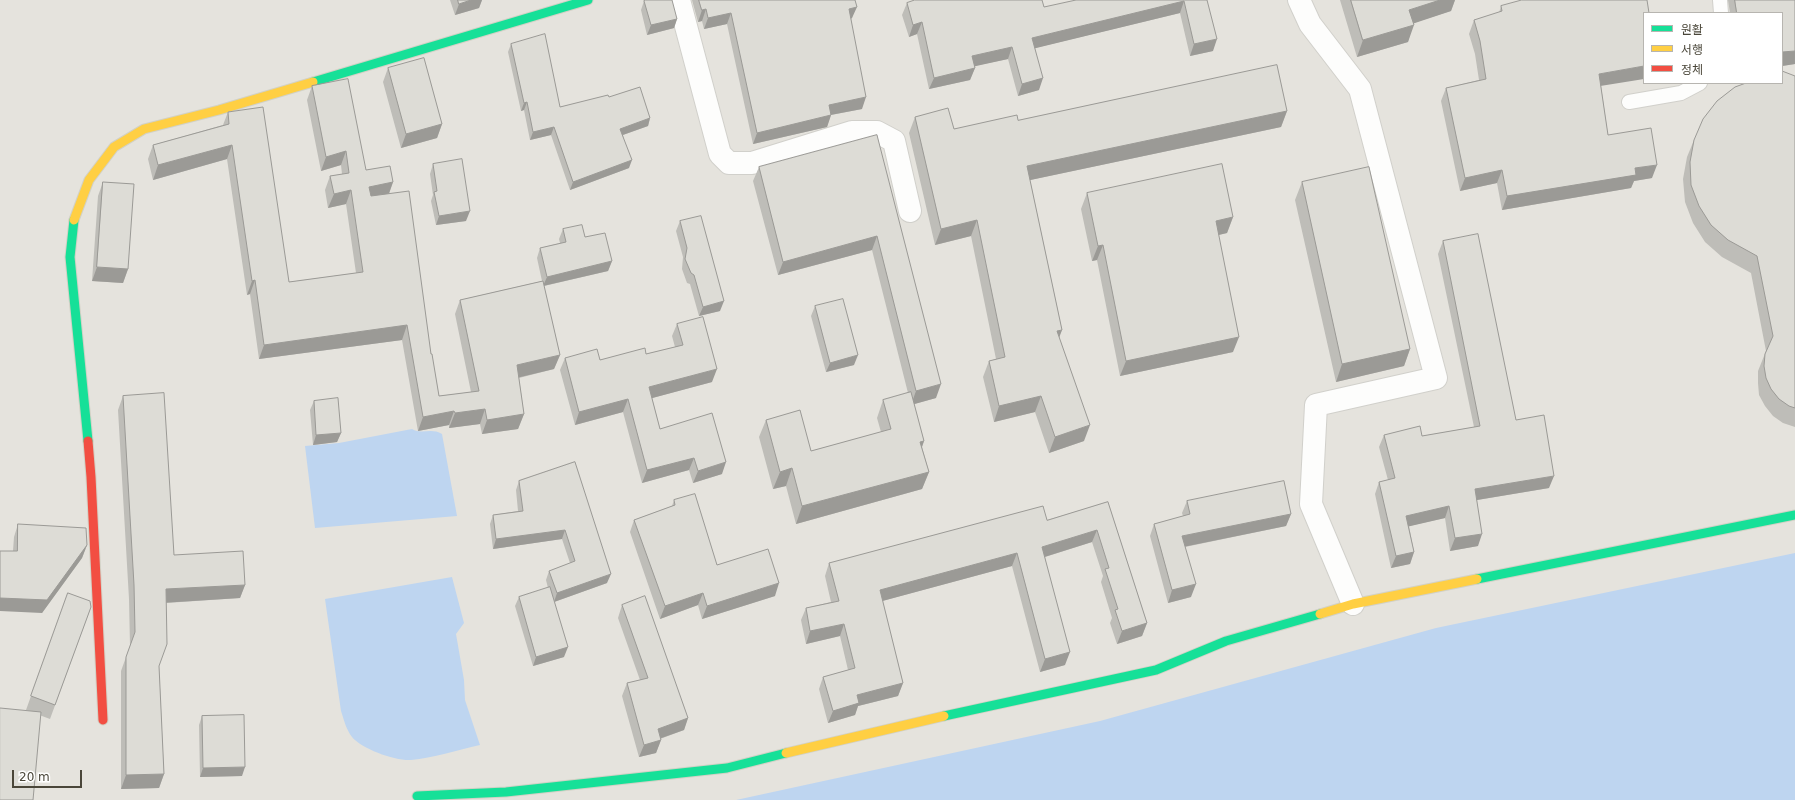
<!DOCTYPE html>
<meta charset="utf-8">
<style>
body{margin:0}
#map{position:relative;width:1795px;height:800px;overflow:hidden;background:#f3f3ee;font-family:"DejaVu Sans","Noto Sans KR",sans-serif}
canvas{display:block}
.legend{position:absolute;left:1643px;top:12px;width:140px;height:72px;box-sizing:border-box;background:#fff;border:1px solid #b7b5b0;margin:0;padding:5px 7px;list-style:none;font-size:12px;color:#4a4639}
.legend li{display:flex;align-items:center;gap:8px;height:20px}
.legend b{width:20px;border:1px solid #b7b5b0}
.scale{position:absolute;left:12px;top:770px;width:70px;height:18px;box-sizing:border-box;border:2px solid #4a4639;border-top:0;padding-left:5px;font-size:12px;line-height:14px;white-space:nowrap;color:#4a4639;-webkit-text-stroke:3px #fff;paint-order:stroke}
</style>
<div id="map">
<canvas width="1795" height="800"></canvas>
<ul class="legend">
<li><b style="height:5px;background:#16e098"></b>원활</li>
<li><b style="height:5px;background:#ffcf43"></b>서행</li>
<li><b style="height:5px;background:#f24e42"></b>정체</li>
</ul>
<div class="scale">20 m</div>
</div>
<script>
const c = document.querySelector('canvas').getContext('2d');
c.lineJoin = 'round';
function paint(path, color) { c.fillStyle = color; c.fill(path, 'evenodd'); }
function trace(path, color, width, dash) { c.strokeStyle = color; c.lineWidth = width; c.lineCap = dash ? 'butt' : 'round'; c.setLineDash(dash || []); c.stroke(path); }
paint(new Path2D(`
 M0,0H1795V660L865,800H0ZM1644,13H1782V83H1644Z`), '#e5e3dd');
paint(new Path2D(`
 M412,429C422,435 431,427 442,434L457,516L315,528L305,446L339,443Z
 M1795,553V800H736L1100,721L1436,628Z
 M452,577L464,623L456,634L464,680L465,700L480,745C457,750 433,758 411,760C395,761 362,749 352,737C346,729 344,720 341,711L325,599Z`), '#bed5f0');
const lane = new Path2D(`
 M1720,0L1721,13
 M1629,102L1681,93L1700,83`);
const street = new Path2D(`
 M679,0L720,154L729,163H752L852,132H877L894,141L910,211
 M1299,0L1310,24L1360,89L1436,378L1316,405L1311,504L1353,604`);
const fast = new Path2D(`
 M313,82L588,0
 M74,220L70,257L88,441
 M1477,579L1795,515
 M944,716L1156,670L1226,641L1320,614
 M417,796L506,792L727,768L786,753`);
const slow = new Path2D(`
 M74,220L89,180L114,147L144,129L219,110L313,82
 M1320,614L1353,604L1477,579
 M786,753L944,716`);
const jam = new Path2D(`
 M88,441L91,477L103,720`);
trace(lane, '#d1d0cb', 16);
trace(street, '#d1d0cb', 24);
trace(fast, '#d2d1c5', 11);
trace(slow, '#d2d1c5', 11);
trace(jam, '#d2d1c5', 11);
trace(lane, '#fdfdfc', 14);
trace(street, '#fdfdfc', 22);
trace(fast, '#16e098', 9);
trace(slow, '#ffcf43', 9);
trace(jam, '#f24e42', 9);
paint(new Path2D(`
 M450,0H482L479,8L455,15Z
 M692,0H855L852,18L851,19L862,109L831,115L827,127L753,144L727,24L704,29L702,21L698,22Z
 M1207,0L1213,51L1190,56L1180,13L1035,48L1039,90L1018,96L1008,59L974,66L975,68L970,80L929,89L917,34L909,37L902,15L907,3L1044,7Z
 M1340,0H1455L1451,11L1413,23L1408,42L1357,57Z
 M1728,0H1795V64L1782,66V13H1730Z
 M644,1L677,19L674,28L647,35L641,10Z
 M1501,6L1601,86L1608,135L1652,178L1634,181L1631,188L1502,210L1497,183L1460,191L1441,101L1446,88L1479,80L1475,54L1469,34L1474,20L1499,13Z
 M511,44L560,107L609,97L650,118L648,126L623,135L629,168L570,190L551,135L530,140L524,110L521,111L508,52Z
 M388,68L442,124L437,138L401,148L383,82Z
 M1795,76V427L1783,423L1773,416L1765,406L1759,395L1758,383V371L1766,351L1751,273L1722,257L1705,242L1693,223L1685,202L1683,179L1687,157L1694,140L1744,84V83H1782Z
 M312,86L366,170L393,182L389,194L431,354L439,396L471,392L455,314L460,300L542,281L537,258L540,248L560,243L559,239L563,229L585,237L612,261L608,271L544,286L560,355L554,369L519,378L524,414L518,429L482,434L480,424L449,428V425L418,431L402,340L259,359L250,294L247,295L227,159L153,180L148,159L153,145L223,125L228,112L289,282L356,273L346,204L328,208L325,190L330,176L342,174L341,165L321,171L307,100Z
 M1287,111L1281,127L1030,180L1062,330L1059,336L1084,441L1049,453L1035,412L994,422L983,377L989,361L996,359L971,236L935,245L909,133L915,117L954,129L1018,120Z
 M877,135L936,398L914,404L924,441L922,447L929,472L922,489L796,524L786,486L773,489L759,437L766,420L811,451L881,432L877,418L883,400L908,393L872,250L778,275L753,181L759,167Z
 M433,164L466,221L436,225L431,201L433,195L430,174Z
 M103,182L128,269L123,283L92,281L98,196Z
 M1302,182L1410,349L1404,366L1336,382L1295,200Z
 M1087,193L1233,217L1227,233L1218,235L1233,352L1120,376L1097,260L1092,261L1081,209Z
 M680,221L720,311L699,316L690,284L687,283L682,269L683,257L676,231Z
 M1443,241L1516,420L1549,488L1477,500L1478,546L1450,551L1445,518L1409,526L1414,552L1410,564L1391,568L1375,494L1379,482L1388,480L1379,447L1384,435L1422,436L1474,427L1438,254Z
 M815,306L854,365L826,372L811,316Z
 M677,324L712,382L652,398L660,429L722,474L693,483L689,470L642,483L623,412L575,425L560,370L565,358L600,360L646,354L675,347L672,336Z
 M123,396L174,555L245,585L240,598L166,603L159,666L164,774L159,788L121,789V671L130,646L129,599L118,410Z
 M314,401L341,433L337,442L313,445L310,410Z
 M575,462L607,583L554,602L564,657L533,666L515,606L519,597L548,588L546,580L549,571L570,563L562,539L493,549L490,524L493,515L518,511L516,490L519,481Z
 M674,500L717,565L775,596L702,619L698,605L660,619L630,532L634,520L672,506Z
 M1187,501L1291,514L1286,526L1185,547L1191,597L1168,603L1150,536L1154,524L1183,516L1182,513Z
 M1108,502L1147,623L1142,636L1117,644L1110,623L1112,618L1101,582L1103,576L1092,542L1045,557L1065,665L1040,672L1012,566L882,601L903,683L898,696L858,706L855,715L828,723L819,689L823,677L848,670L840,636L806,644L801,620L806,608L831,602L825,576L829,563L1047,520Z
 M18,524L87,545L82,558L42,613L13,551L14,537Z
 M68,593L91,607L50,719L26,710Z
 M622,605L688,718L684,730L660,739L661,740L656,753L639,757L622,696L627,683L640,680L618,618Z
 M202,716L242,776L200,777L199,725Z`), '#bebdb8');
paint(new Path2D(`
 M471,0H482L479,8L455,15L459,4Z
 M1440,0H1455L1451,11L1403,27L1409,10Z
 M1184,1L1180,13L1028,50L1032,38Z
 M857,7L852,18L845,20L849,9Z
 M706,9L702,21L698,22L702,10Z
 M731,13L727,24L704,29L708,18Z
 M677,19L674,28L647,35L651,25Z
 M922,22L917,34L909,37L913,25Z
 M1414,25L1408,42L1357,57L1363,40Z
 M1217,39L1213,51L1190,56L1194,44Z
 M1012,47L1008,59L967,68L972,56Z
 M1795,51V64L1782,66V52Z
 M1644,66V79L1594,87L1599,74Z
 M975,68L970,80L929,89L934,78Z
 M1043,78L1039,90L1018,96L1022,84Z
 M866,97L862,109L825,116L829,105Z
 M527,102L524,110L521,111L524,103Z
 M1287,111L1281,127L1021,182L1027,166Z
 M831,115L827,127L753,144L757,133Z
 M650,118L648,126L617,137L620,129Z
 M442,124L437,138L401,148L406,134Z
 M554,127L551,135L530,140L533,132Z
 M232,145L227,159L153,180L158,165Z
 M346,151L341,165L321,171L326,157Z
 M632,160L629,168L570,190L573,182Z
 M1657,165L1652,178L1634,181L1631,188L1502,210L1507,196L1635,168Z
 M1502,170L1497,183L1460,191L1465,178Z
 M393,182L388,196L364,201L369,187Z
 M351,190L346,204L328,208L334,194Z
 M470,211L466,221L436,225L439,216Z
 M1233,217L1227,233L1210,237L1216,221Z
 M977,220L971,236L935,245L941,229Z
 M877,236L872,250L778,275L783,262Z
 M1103,245L1097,260L1092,261L1098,246Z
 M612,261L608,271L543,286L547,277Z
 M97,267L128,269L123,283L92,281Z
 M255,280L250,294L247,295L252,281Z
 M724,301L720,311L699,316L703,307Z
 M407,325L402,340L259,359L264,345Z
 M1062,330L1056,346L1057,331Z
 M1239,337L1233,352L1120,376L1126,361Z
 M1410,349L1404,366L1336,382L1342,364Z
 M560,355L554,369L512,379L517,365Z
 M858,355L854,365L826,372L830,363Z
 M717,369L712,382L645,400L649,387Z
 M941,384L936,398L911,405L916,391Z
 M1041,396L1035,412L994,422L999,406Z
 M628,399L623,412L575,425L579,412Z
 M485,409L480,424L449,428L455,413Z
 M454,411L449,425L418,431L423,417Z
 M524,414L518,429L482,434L487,420Z
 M1090,425L1084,441L1049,453L1055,437Z
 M341,433L337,442L313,445L316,435Z
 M924,441L918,458L920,442Z
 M694,458L689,470L642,483L647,470Z
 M726,462L722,474L693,483L698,471Z
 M792,468L786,486L773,489L780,472Z
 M929,472L922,489L796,524L802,506Z
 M1554,476L1549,488L1471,501L1475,489Z
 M1449,506L1445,518L1402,528L1406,516Z
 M1291,514L1286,526L1178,548L1182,536Z
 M565,530L562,539L493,549L496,539Z
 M1097,530L1092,542L1038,559L1042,547Z
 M1482,534L1478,546L1450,551L1455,538Z
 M87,545L82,558L42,613L0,611V598Z
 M1414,552L1410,564L1391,568L1396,556Z
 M1017,553L1012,566L875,603L880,590Z
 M611,574L607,583L554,602L557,593Z
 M779,583L775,596L702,619L707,606Z
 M1196,584L1191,597L1168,603L1172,590Z
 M245,585L240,598L161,603L166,589Z
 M703,593L698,605L660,619L665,606Z
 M1147,623L1142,636L1117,644L1122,631Z
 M844,624L840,636L806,644L810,631Z
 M568,647L564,657L533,666L536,657Z
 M1070,652L1065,665L1040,672L1045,659Z
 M903,683L898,696L858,706L855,715L828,723L833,711L857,695Z
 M688,718L684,730L653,741L658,729Z
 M661,740L656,753L639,757L644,745Z
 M245,767L242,776L200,777L203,768Z
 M164,774L159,788L121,789L126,775Z`), '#9b9a96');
const building = new Path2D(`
 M458,0H471L459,4Z
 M646,0H672L677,19L651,25L644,1Z
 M699,0H855L857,7L849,9L866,97L829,105L831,115L757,133L731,13L708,18L706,9L702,10Z
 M915,0H1042L1044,7L1076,0H1207L1217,39L1194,44L1184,1L1032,38L1043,78L1022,84L1012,47L972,56L975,68L934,78L922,22L913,25L907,3Z
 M1351,0H1440L1409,10L1414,25L1363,40Z
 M1522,0H1647L1649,13H1644V66L1599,74L1608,135L1651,128L1657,165L1635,168L1636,175L1507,196L1502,170L1465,178L1446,88L1486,79L1480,41L1474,20L1502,11L1501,6Z
 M1735,0H1795V51L1782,52V13H1737Z
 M545,34L560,107L608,95L609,97L640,87L650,118L620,129L632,160L573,182L554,127L533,132L527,102L524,103L511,44Z
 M424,58L442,124L406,134L388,68Z
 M1277,65L1287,111L1027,166L1062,330L1057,331L1090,425L1055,437L1041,396L999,406L989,361L1005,357L977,220L941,229L915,117L948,108L954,129L1017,115L1018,120Z
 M1782,71L1795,76V408L1789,406L1779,399L1771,389L1766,378L1764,366L1765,354L1773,336L1757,256L1728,240L1711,225L1699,206L1691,185L1690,162L1694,140L1703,119L1717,101L1735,87L1746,83H1782Z
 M348,79L366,170L390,166L393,182L369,187L371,196L409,191L431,354H432L439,396L479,391L460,300L543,281L560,355L517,365L524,414L487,420L485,409L455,413L454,411L423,417L407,325L264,345L255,280L252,281L232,145L158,165L153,145L229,124L228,112L263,107L289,282L363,272L351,190L334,194L330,176L349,173L346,151L326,157L312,86Z
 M877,135L941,384L916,391L877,236L783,262L759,167Z
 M462,159L470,211L439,216L434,192L437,191L433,164Z
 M1222,164L1233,217L1216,221L1239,337L1126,361L1103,245L1098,246L1087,193Z
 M1369,167L1410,349L1342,364L1302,182Z
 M103,182L134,184L128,269L97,267Z
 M701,216L724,301L703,307L694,275L691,273L685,259L687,248L680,221Z
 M582,225L585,237L605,233L612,261L547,277L540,248L566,242L563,229Z
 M1478,234L1516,420L1544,415L1554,476L1475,489L1482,534L1455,538L1449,506L1406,516L1414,552L1396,556L1379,482L1395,478L1384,435L1420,426L1422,436L1480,426L1443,241Z
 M843,299L858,355L830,363L815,306Z
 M703,317L717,369L649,387L660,429L712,413L726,462L698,471L694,458L647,470L628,399L579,412L565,358L597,349L600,360L645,348L646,354L683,345L677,324Z
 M911,392L924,441L920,442L929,472L802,506L792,468L780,472L766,420L800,410L811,451L891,429L883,400Z
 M164,393L174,555L243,551L245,585L166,589L167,644L159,666L164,774L126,775V657L135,632L134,585L123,396Z
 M338,398L341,433L316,435L314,401Z
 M575,462L611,574L557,593L549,571L575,561L565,530L496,539L493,515L523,511L519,481Z
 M1284,481L1291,514L1182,536L1196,584L1172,590L1154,524L1190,514L1187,501Z
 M695,494L717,565L768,549L779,583L707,606L703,593L665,606L634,520L675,505L674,500Z
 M1108,502L1147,623L1122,631L1115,610L1118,609L1105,569L1109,568L1097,530L1042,547L1070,652L1045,659L1017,553L880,590L903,683L857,695L859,703L833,711L823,677L855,668L844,624L810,631L806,608L839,601L829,563L1043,506L1047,520Z
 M18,524L86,528L87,545L47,600L0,598V551H17Z
 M550,587L568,647L536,657L519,597Z
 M68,593L90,601L91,607L55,705L31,696Z
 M645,596L688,718L658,729L661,740L644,745L627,683L648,678L622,605Z
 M0,708L41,712L33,800H0Z
 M244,715L245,767L203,768L202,716Z`);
paint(building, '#dddcd6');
trace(building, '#9b9a96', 1);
</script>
